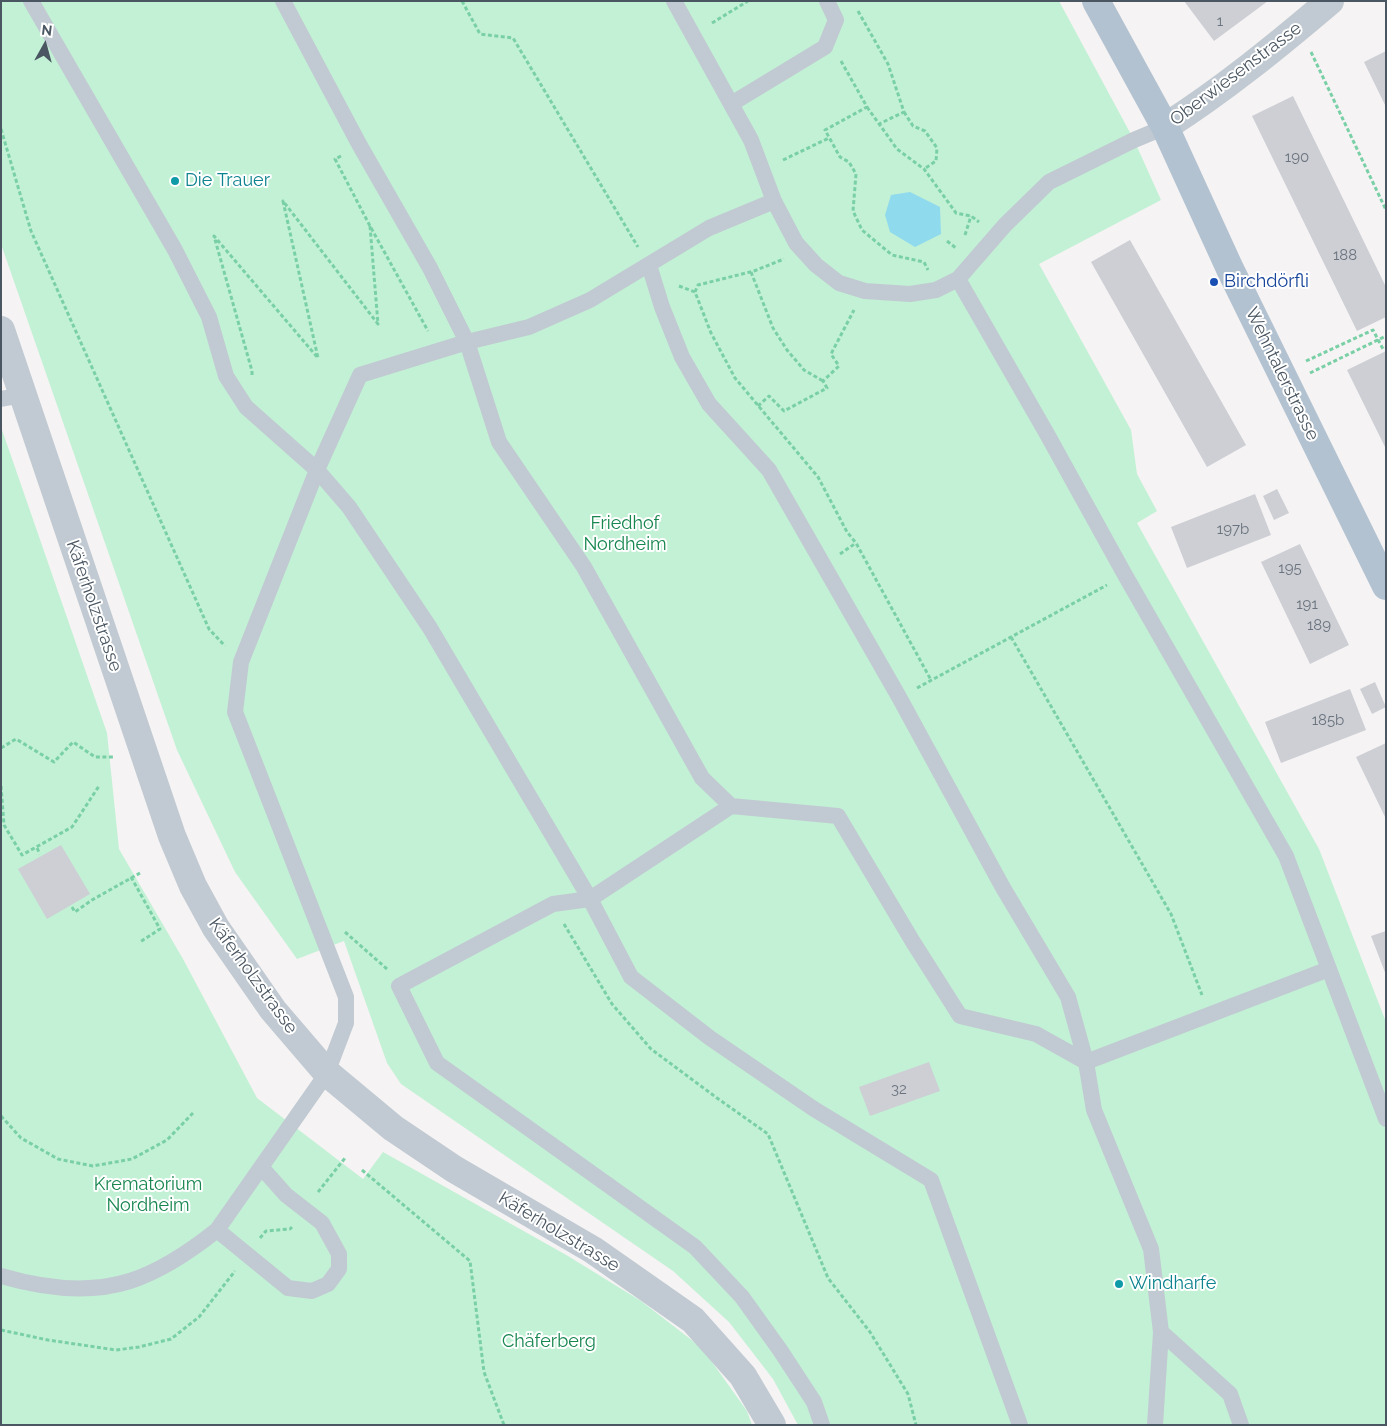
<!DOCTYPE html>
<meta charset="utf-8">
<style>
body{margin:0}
#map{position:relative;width:1387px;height:1426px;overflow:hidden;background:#f5f3f3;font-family:Raleway,sans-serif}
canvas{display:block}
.frame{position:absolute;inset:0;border:2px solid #4a5661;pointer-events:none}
.north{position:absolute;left:20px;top:20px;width:50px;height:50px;-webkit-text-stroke:4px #fff;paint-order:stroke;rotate:7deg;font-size:14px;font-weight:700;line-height:20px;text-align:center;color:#4a5661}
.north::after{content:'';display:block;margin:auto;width:18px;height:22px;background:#4a5661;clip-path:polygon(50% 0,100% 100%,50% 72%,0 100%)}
</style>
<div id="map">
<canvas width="1387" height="1426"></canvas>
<div class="frame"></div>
<div class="north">N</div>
</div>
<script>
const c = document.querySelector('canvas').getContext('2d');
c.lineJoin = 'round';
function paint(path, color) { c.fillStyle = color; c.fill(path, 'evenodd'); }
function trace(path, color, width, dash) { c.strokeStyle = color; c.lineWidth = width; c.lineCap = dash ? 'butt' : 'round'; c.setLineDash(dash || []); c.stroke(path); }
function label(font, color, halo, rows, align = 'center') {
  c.font = font + ' Raleway,sans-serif'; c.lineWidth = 4; c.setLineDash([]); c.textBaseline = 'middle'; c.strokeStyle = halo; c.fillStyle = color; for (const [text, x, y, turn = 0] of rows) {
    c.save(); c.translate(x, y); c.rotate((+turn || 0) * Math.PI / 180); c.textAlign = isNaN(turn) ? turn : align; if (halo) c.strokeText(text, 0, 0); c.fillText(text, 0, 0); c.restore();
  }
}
paint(new Path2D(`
 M1,1H1059L1134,140L1161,200L1039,264L1131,430L1137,474L1157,511L1137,523L1319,849L1386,1022V1425H798L773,1379L729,1322L673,1271L401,1084L387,1063L344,941L297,959L235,872L177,750L1,244Z
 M1,427L107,733L119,849L183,959L257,1098L363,1179L383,1152L568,1256L641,1301L702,1348L747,1411L752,1425H1Z`), '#c3f1d5');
paint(new Path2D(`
 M910,192L940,207L941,234L915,247L890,232L885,215L891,195Z`), '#90daee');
paint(new Path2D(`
 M1184,1H1268L1214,41Z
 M1386,51V107L1364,62Z
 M1293,96L1386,287V317L1357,331L1252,116Z
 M1130,240L1246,445L1207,467L1091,262Z
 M1386,351V449L1347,370Z
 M1277,489L1289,513L1274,520L1263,496Z
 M1255,494L1271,535L1187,568L1171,527Z
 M1300,544L1349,645L1310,664L1261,562Z
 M1375,682L1386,707L1372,714L1360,689Z
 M1350,689L1366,730L1281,763L1265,722Z
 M1386,743V819L1356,757Z
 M61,845L90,894L47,919L18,869Z
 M1386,931V975L1371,936Z
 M929,1062L940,1091L870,1116L859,1087Z`), '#cdcfd5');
trace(new Path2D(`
 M462,1L480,34L513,38L638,247
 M858,11L888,64L904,112L879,124
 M712,23L748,1
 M1311,52L1386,210
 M841,61L867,107L825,130L840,157L849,162L856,174L853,211L862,230L892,255L924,262L928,270
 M867,107L897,149L924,169L956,213L971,216L979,222
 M904,112L913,126L925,131L937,148L936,161L924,169
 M1,129L31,231L209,629L225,646
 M341,156L335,159L370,226
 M783,160L829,138
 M965,235L971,216
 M947,241L956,248
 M751,272L773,328L787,350L804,370L823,381
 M679,286L695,292L711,333L735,378L818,477L847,532L856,543L931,680
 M695,292L698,285L754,271L784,259
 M1306,361L1373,330L1383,349L1386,348
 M1310,373L1386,336
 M252,375V371L214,236L318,358L283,201L378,324L370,226L428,331
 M758,406L769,396L784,411L827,388L823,381L839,366L831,354L854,310
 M840,554L856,543
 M1011,637L1171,914L1202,995
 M917,688L1107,585
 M1,748L16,739L54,762L73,742L95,757H113
 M1,786L4,825L22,855L72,827L99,786
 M37,848L40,854
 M131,877L160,929L140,942
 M72,907L75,912L92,900L140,873
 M564,924L612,1004L651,1049L717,1098L768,1134L828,1278L870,1332L908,1394L916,1425
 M345,932L387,969
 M1,1116L21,1138L58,1159L93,1166L132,1159L167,1140L193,1113
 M362,1170L470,1261L484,1372L504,1425
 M318,1192L345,1158
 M260,1238L266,1231L290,1229L292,1227
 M1,1330L48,1340L116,1350L139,1347L171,1339L199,1317L235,1271`), '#7ad0a6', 3, [4, 2.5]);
trace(new Path2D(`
 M31,1L175,250L209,317L226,376L246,407L317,470L349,507L430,628L590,899L731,806
 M283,1L359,144L430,268L467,342L499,442L584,567L702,778L731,806L838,816L913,942L960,1016L1036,1034L1086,1062L1068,997L1002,886L899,697L769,470L709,404L682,357L662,307L649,265
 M674,1L751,140L774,201
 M731,104L825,47L836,20L827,1
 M958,279L1047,434L1125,575L1286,856L1386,1119
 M1,399L23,395
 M217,1230L288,1288L312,1291L328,1284L339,1269V1254L322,1223L286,1195L262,1168
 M1,1276C42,1288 89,1294 130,1281C161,1271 192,1250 217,1230L327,1073L346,1023V997L235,712L241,662L317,470L360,375L467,342L529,327L590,300L709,228L774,201L796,243L816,265L839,283L865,291L910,294L936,290L958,279L1005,225L1049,182L1134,140L1165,127
 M1161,1332L1230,1394L1241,1425
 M822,1425L814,1402L780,1350L742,1297L695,1247L437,1063L399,986L553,904L590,899L631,977L710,1038L814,1109L931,1180L1020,1425
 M1155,1425L1161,1332L1151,1249L1094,1110L1086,1062L1329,969`), '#c1cad2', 16);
trace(new Path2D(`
 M1165,127C1223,90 1277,46 1330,1
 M1,330L172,836L193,886L216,928L273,1010L327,1073L393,1128L454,1169L593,1250L693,1320L743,1376L772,1425`), '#c1cad2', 28);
trace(new Path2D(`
 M1096,1L1165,127L1230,269L1386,586`), '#b3c2d1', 28);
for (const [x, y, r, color] of [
 [175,181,5,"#0f9aa8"],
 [1214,282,5,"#1a4fb4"],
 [1119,1284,5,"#0f9aa8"]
]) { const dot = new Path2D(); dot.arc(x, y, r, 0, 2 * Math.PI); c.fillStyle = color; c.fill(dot); trace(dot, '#fff', 2); }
label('15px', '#6b747e', null, [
 ["1",1220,21],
 ["190",1297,157],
 ["188",1345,255],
 ["197b",1233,529],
 ["195",1290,568],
 ["191",1307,604],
 ["189",1319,625],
 ["185b",1328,720],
 ["32",899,1089]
]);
label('18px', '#4a5661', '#fff', [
 ["Oberwiesenstrasse",1236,74,-37],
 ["Wehntalerstrasse",1282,374,64],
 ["Käferholzstrasse",94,606,71],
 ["Käferholzstrasse",253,976,54],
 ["Käferholzstrasse",559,1232,31]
]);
label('18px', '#0d838f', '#fff', [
 ["Die Trauer",185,181],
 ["Windharfe",1129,1284]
], 'left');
label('18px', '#164399', '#fff', [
 ["Birchdörfli",1224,282]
], 'left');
label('18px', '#17864f', '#fff', [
 ["Friedhof",625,524],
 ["Nordheim",625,545],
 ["Krematorium",148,1185],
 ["Nordheim",148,1206],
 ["Chäferberg",549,1342]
]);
</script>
